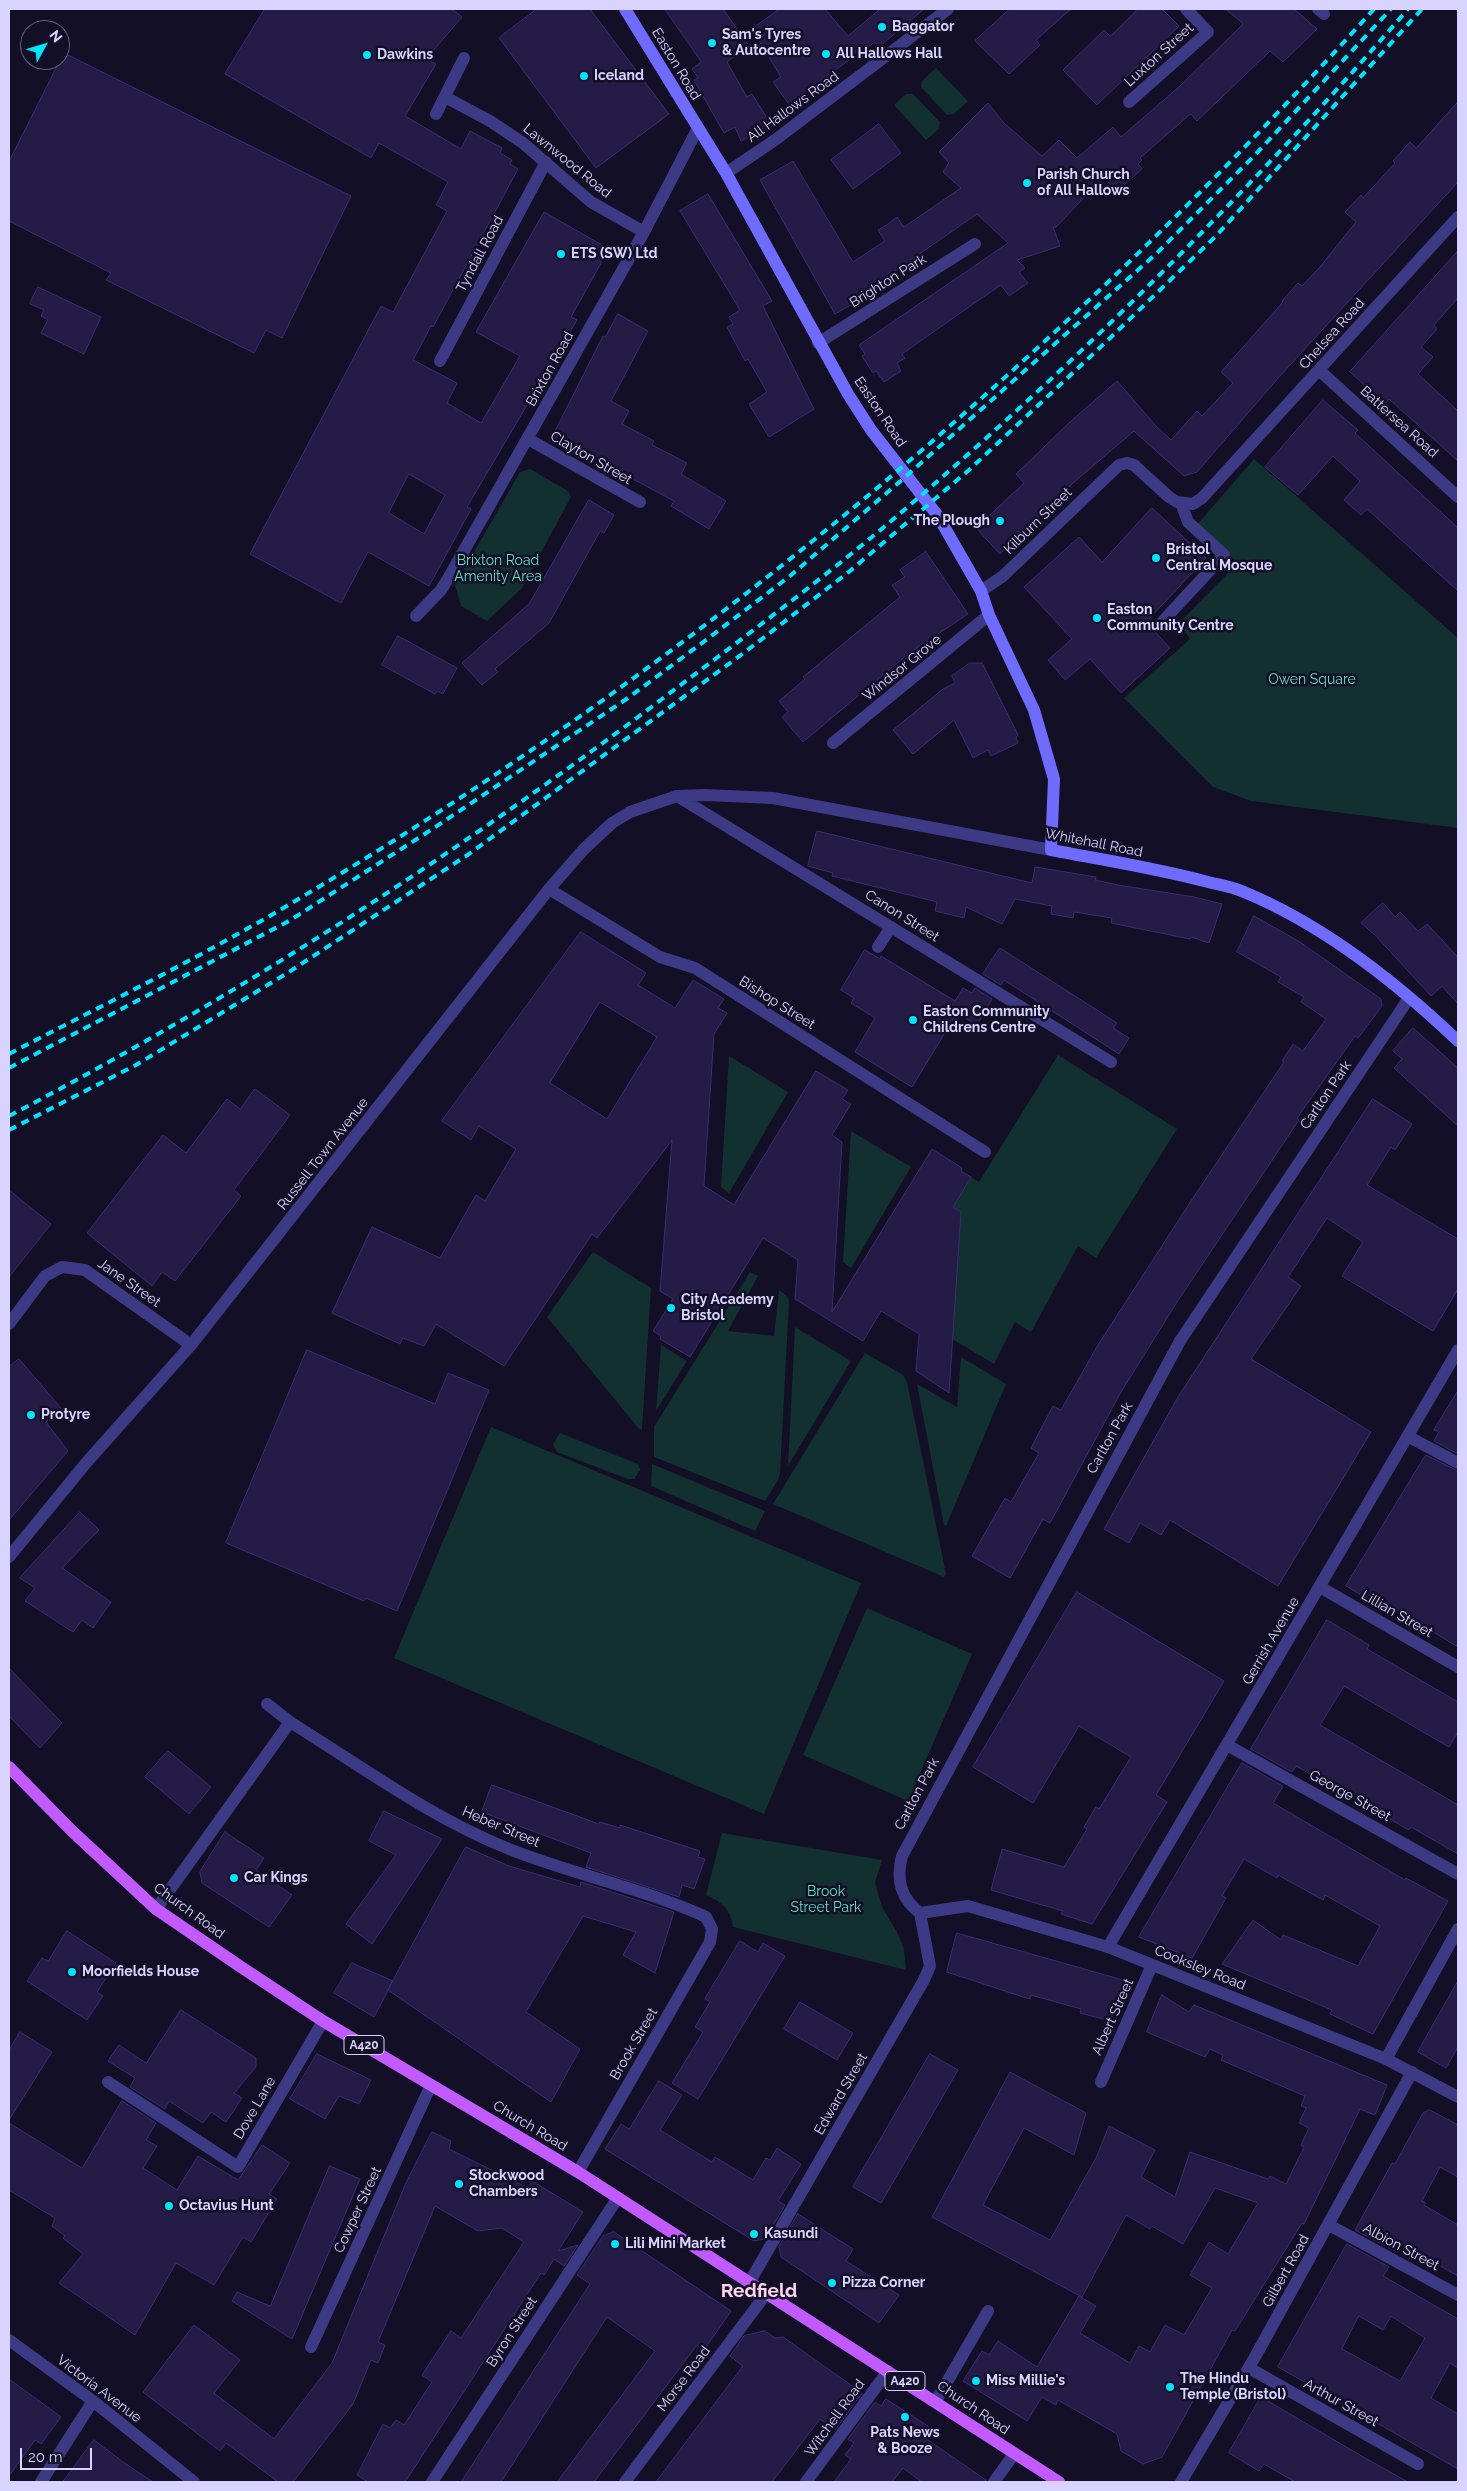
<!DOCTYPE html>
<style>
body{margin:0}
#map{position:relative;width:1467px;height:2491px;overflow:hidden;background:#130f26;font-family:Raleway,sans-serif}
canvas{display:block}
.frame{position:absolute;inset:0;border:10px solid #d9d4ff;pointer-events:none}
.north{position:absolute;left:20px;top:20px;width:50px;height:50px;box-sizing:border-box;background:#130f26;border:1px solid #625e7d;border-radius:50%;rotate:51deg;font-size:14px;font-weight:700;line-height:20px;text-align:center;color:#d9d4ff}
.north::after{content:'';display:block;margin:auto;width:18px;height:22px;background:#00e5ff;clip-path:polygon(50% 0,100% 100%,50% 72%,0 100%)}
.scale{position:absolute;left:20px;top:2448px;width:72px;height:22px;box-sizing:border-box;border:2px solid #d9d4ff;border-top:0;padding-left:6px;font-size:15px;line-height:18px;white-space:nowrap;color:#d9d4ff;-webkit-text-stroke:4px #130f26;paint-order:stroke}
</style>
<div id="map">
<canvas width="1467" height="2491"></canvas>
<div class="frame"></div>
<div class="north">N</div>
<div class="scale">20 m</div>
</div>
<script>
const c = document.querySelector('canvas').getContext('2d');
c.lineJoin = 'round';
function paint(path, color) { c.fillStyle = color; c.fill(path, 'evenodd'); }
function trace(path, color, width, dash) { c.strokeStyle = color; c.lineWidth = width; c.lineCap = dash ? 'butt' : 'round'; c.setLineDash(dash || []); c.stroke(path); }
function label(font, color, halo, rows, align = 'center') {
  c.font = font + ' Raleway,sans-serif'; c.lineWidth = 5; c.setLineDash([]); c.textBaseline = 'middle'; c.strokeStyle = halo; c.fillStyle = color; for (const [text, x, y, turn = 0] of rows) {
    c.save(); c.translate(x, y); c.rotate((+turn || 0) * Math.PI / 180); c.textAlign = isNaN(turn) ? turn : align; if (halo) c.strokeText(text, 0, 0); c.fillText(text, 0, 0); c.restore();
  }
}
paint(new Path2D(`
 M936,68L968,101L954,114L947,115L921,87L922,81Z
 M906,94H913L940,122L939,129L926,140L894,105Z
 M1254,459L1458,638V828L1251,801L1213,787L1124,698L1190,639L1179,623L1238,563L1196,526Z
 M530,469L568,491L571,497L522,588L487,621L461,606L455,585L520,472Z
 M1058,1055L1177,1129L1096,1258L1078,1246L1031,1332L1015,1322L994,1364L952,1339L961,1212L953,1207L971,1177L979,1182Z
 M729,1056L788,1092L729,1193L721,1187Z
 M851,1131L911,1167L851,1268L843,1262Z
 M593,1252L651,1288L642,1429L640,1430L547,1317Z
 M750,1272L758,1276L728,1331L774,1336L779,1290L787,1296L789,1302L780,1473L778,1480L765,1501L654,1457V1427Z
 M795,1327L851,1361L788,1466Z
 M661,1345L687,1361L656,1411Z
 M865,1353L903,1375L907,1382L946,1574L944,1577L773,1504Z
 M961,1357L1006,1384L946,1526L944,1525L917,1384L957,1407Z
 M491,1427L861,1583L764,1814L394,1658Z
 M560,1433L638,1464L640,1470L634,1479H628L557,1452L553,1444Z
 M652,1464L765,1511L755,1531L651,1486Z
 M867,1608L972,1654L908,1801L803,1755Z
 M722,1833L882,1860L875,1883L882,1907L897,1932L904,1949L906,1970L733,1927C731,1910 722,1902 706,1895Z`), '#12302f');
const building = new Path2D(`
 M265,9H452L462,17L426,59L436,64L405,116L461,149L470,131L502,148L500,153L512,160L510,164L518,169L433,327L431,326L413,360L457,383L447,403L481,423L520,356L476,332L544,212L602,245L601,263L571,317L577,320L467,507L471,509L429,586L368,552L341,603L250,554L381,306L393,312L447,211L436,205L448,182L379,143L371,158L225,74ZM409,474L445,495L424,534L389,513Z
 M537,9H590L669,114L596,168L499,38Z
 M665,9H723L749,46L727,62L747,97L752,94L772,126L741,141L735,127L724,133L694,80L698,78L692,69L701,62Z
 M780,9H825L848,36L880,9H924L879,47L875,42L818,82L821,85L793,110L773,82L781,77L752,29Z
 M1010,9H1071L1036,40L1040,45L1009,74L975,41Z
 M1138,9H1162L1179,26L1097,105L1063,70L1104,30L1110,36Z
 M1226,9H1294L1317,29L1283,62L1270,51L1197,121L1191,114L1188,116L1140,158L1142,160L1138,164L1142,169L1123,186L1119,181L1113,187L1104,177L1056,227H1053L1060,246L1017,260L1025,268L1019,272L1028,283L1009,296L1001,285L976,302L902,354L905,358L897,363L901,371L884,382L876,371L873,373L862,356L865,354L859,345L1008,243L977,214L879,282L882,287L835,314L760,180L793,161L853,262L885,241L878,230L888,224L897,217L904,227L961,188L943,172L949,163L939,152L988,103L1004,123L1042,156L1059,140L1077,158L1113,127L1121,137L1180,86L1243,24Z
 M64,53L351,196L282,338L266,330L254,353L106,280L111,273L9,221V162Z
 M1458,102V182L1279,377L1197,472L1184,476L1134,431L1073,483L1000,554L976,528L1024,483L1016,474L1071,421L1117,381L1156,426L1171,440L1197,411L1202,416L1233,383L1221,372L1283,302L1282,301L1298,283L1302,286L1319,268L1356,222L1345,212L1361,195L1363,198L1395,163L1393,161L1410,142L1416,148Z
 M879,124L901,153L853,189L831,160Z
 M708,194L772,301L763,306L814,409L769,437L749,404L767,392L748,359L745,361L727,327L733,324L729,317L740,310L680,211Z
 M1458,251V298L1434,325L1437,329L1421,347L1433,357L1418,374L1458,411V461L1389,399L1385,404L1350,372Z
 M38,287L101,317L84,354L41,333L48,320L41,316L44,310L30,304Z
 M618,314L648,331L611,401L629,411L622,424L654,441L652,445L687,463L681,474L726,501L709,529L671,506L674,501L590,456L587,461L550,441L603,336L605,337Z
 M1323,400L1358,430L1355,433L1458,528V591L1367,509L1361,515L1344,500L1360,481L1333,456L1298,495L1265,467Z
 M589,500L614,515L604,533L600,531L549,623L495,669L498,672L482,685L462,663L529,604Z
 M1152,508L1206,558L1146,622L1170,648L1121,693L1090,659L1065,680L1048,660L1072,639L1024,587L1079,537L1102,562Z
 M926,552L968,614L908,654L803,742L782,717L788,712L779,701L805,679L803,677L900,597L892,585L905,577L900,570Z
 M398,636L457,668L443,694L437,691L435,694L382,665Z
 M970,663H982L1018,735L1016,738L1018,743L991,756L988,750L973,758L954,720L913,754L893,730L943,689L955,683L952,676Z
 M817,831L1032,883L1035,867L1096,877L1095,880L1118,885L1194,897L1222,904L1209,943L1191,937L1190,939L1111,923L1112,918L1074,912L1073,918L1051,914L1052,906L1015,899L1002,924L966,907L964,918L935,911L937,902L832,876L833,873L808,866Z
 M1383,903L1395,917L1400,912L1418,931L1427,924L1458,957V1004L1442,986L1431,996L1375,935L1361,923Z
 M1254,916L1300,942L1381,999L1382,1006L1358,1038L1355,1036L1297,1118L1299,1120L1177,1302L1121,1392L1050,1523L1043,1519L1010,1578L972,1556L1005,1498L1011,1502L1039,1453L1031,1448L1053,1406L1061,1410L1098,1345L1189,1204L1284,1062L1282,1061L1293,1044L1303,1051L1326,1019L1301,1002L1304,997L1278,982L1281,977L1237,952Z
 M581,932L646,973L638,985L675,1008L693,980L724,999L718,1008L727,1013L714,1034L704,1186L734,1205L816,1071L848,1090L842,1099L851,1104L832,1135L842,1142L832,1312L932,1149L962,1168L961,1171L971,1177L953,1207L961,1212L949,1393L916,1371L919,1334L881,1311L863,1341L795,1299L798,1260L763,1238L690,1357L660,1339L661,1336L653,1331L673,1299L660,1291L672,1140L597,1238L592,1234L504,1366L436,1324L424,1346L403,1338L400,1344L332,1313L372,1227L440,1258L476,1195L485,1201L516,1149L479,1126L471,1140L442,1121ZM600,1002L657,1037L607,1119L550,1083Z
 M1000,948L1117,1023L1113,1028L1129,1038L1119,1054L1004,980L1001,985L983,974Z
 M865,950L880,959L881,956L955,1001L963,988L972,993L975,988L992,999L977,1025L957,1013L912,1087L855,1052L875,1018L851,1003L854,998L841,990Z
 M1413,1028L1458,1068V1126L1394,1068L1402,1059L1393,1051Z
 M255,1089L290,1115L234,1190L241,1196L175,1281L162,1272L152,1286L87,1233L163,1135L186,1153L227,1099L240,1109Z
 M1373,1099L1412,1124L1395,1150L1391,1147L1367,1185L1458,1239V1289L1433,1331L1342,1276L1363,1242L1327,1218L1288,1277L1301,1286L1251,1359L1371,1432L1278,1586L1170,1520L1161,1535L1140,1523L1129,1543L1104,1529L1178,1397Z
 M9,1190L51,1224L9,1277Z
 M307,1350L435,1404L448,1373L489,1390L397,1611L366,1598L364,1601L226,1543Z
 M19,1359L61,1408L46,1422L68,1451L9,1520V1367Z
 M1458,1391V1454L1434,1441L1439,1432L1434,1430Z
 M1426,1455L1458,1471V1647L1377,1598L1374,1603L1346,1586Z
 M80,1512L99,1530L62,1568L111,1602L93,1628L82,1620L73,1632L25,1601L35,1588L20,1578Z
 M1077,1592L1224,1681L1156,1795L1167,1802L1092,1924L1061,1914L1063,1911L991,1890L1002,1849L1064,1867L1087,1829L1084,1827L1096,1807L1099,1809L1131,1757L1079,1726L1033,1803L973,1767Z
 M1327,1620L1369,1645L1367,1649L1458,1702V1732L1449,1747L1344,1686L1320,1725L1458,1805V1854L1411,1827L1409,1830L1296,1766L1292,1772L1251,1749Z
 M9,1668L62,1723L40,1748L9,1716Z
 M168,1751L211,1787L189,1814L145,1777Z
 M1242,1763L1283,1786L1273,1803L1405,1880L1406,1878L1448,1901L1373,2034L1330,2014L1332,2010L1222,1964L1253,1920L1281,1940L1283,1935L1358,1966L1380,1926L1325,1895L1323,1900L1278,1875L1277,1878L1244,1859L1222,1896L1226,1898L1192,1958L1139,1937Z
 M492,1785L599,1824L600,1822L620,1828V1825L700,1851L698,1857L705,1859L694,1889L682,1885L679,1897L586,1867L591,1853L482,1812Z
 M384,1811L442,1839L372,1944L346,1924L396,1855L369,1841Z
 M225,1832L264,1858L256,1870L292,1895L269,1927L202,1883L200,1872Z
 M466,1847L509,1866L580,1887L581,1882L674,1912L655,1973L623,1955L636,1932L583,1916L526,2012L580,2049L551,2102L388,1990Z
 M67,1931L116,1963L97,1992L103,1996L87,2020L27,1981L42,1958L48,1961Z
 M957,1933L1123,1980L1111,2021L1080,2013L1081,2009L1031,1995L1030,1999L1020,1996L947,1972Z
 M740,1941L758,1952L763,1943L785,1956L698,2099L672,2083L703,2032L695,2027L710,2002L705,1999Z
 M352,1963L393,1981L374,2017L334,1993Z
 M1458,1981V2047L1446,2068L1418,2052Z
 M1162,1995L1189,2012L1194,2005L1387,2085L1375,2115L1360,2109L1304,2224L1302,2223L1235,2331L1232,2330L1162,2457L1143,2464L1121,2451L1117,2434L1058,2400L1056,2405L1042,2397L1027,2421L963,2381L982,2351L989,2355L998,2341L1037,2367L1079,2296L1096,2306L1080,2333L1130,2363L1139,2346L1150,2352L1165,2325L1184,2335L1212,2288L1190,2275L1209,2242L1228,2254L1258,2203L1215,2188L1183,2244L1152,2226L1150,2229L1126,2215L1082,2297L932,2217L1010,2072L1086,2113L1074,2155L1024,2128L983,2205L1050,2240L1096,2158L1109,2126L1155,2150L1141,2177L1175,2197L1190,2152L1268,2179L1270,2176L1286,2184L1304,2147L1301,2145L1309,2128L1299,2123L1306,2108L1301,2106L1305,2096L1221,2060L1223,2055L1210,2049L1205,2057L1147,2032Z
 M800,2002L853,2033L837,2060L784,2029Z
 M181,2010L256,2058V2067L234,2093L242,2098L226,2122L211,2112L203,2123L169,2101L165,2109L130,2087L135,2078L108,2061L119,2045L146,2063Z
 M20,2032L52,2052L9,2120V2051Z
 M317,2054L371,2080L359,2104L339,2096L325,2119L290,2099Z
 M930,2054L958,2070L881,2203L853,2187Z
 M659,2081L682,2095L660,2130L712,2162L715,2157L753,2180L766,2158L770,2160L777,2148L801,2164L778,2201L785,2205L765,2239L754,2241L605,2149L621,2124L629,2129Z
 M122,2101L156,2123L146,2140L157,2146L143,2168L177,2190L198,2156L238,2180L262,2145L290,2163L269,2194L277,2199L251,2242L243,2237L214,2285L176,2263L135,2335L59,2283L83,2254L63,2238L65,2236L52,2226L55,2218L9,2190V2123L82,2168Z
 M1430,2110L1458,2125V2177L1440,2167L1422,2201L1426,2203L1424,2205L1458,2225V2276L1401,2244L1397,2252L1355,2230L1392,2163L1395,2164L1423,2113Z
 M432,2132L451,2141L449,2149L528,2188L532,2181L583,2212L558,2251L578,2245L564,2266L554,2259L544,2275L541,2273L405,2482H368L357,2475L383,2424L390,2428L396,2420L404,2425L432,2382L422,2375L451,2331L461,2338L524,2242L502,2228L478,2231L435,2206L378,2342L385,2345L378,2363L371,2360L353,2404L293,2482H278L226,2443L220,2451L143,2392L194,2325L240,2360L214,2393L274,2439L332,2363L405,2185Z
 M330,2166L360,2179L292,2339L232,2301L237,2292L270,2306Z
 M798,2214L853,2249L846,2261L899,2295L879,2323L781,2257L779,2247Z
 M614,2232L731,2311L704,2350L697,2345L594,2482H557L655,2351L607,2317L501,2482H461L590,2284L577,2275L603,2236Z
 M1347,2244L1389,2267L1383,2276L1458,2319V2368L1450,2363L1431,2398L1458,2414V2469L1278,2367ZM1359,2316L1383,2330L1391,2316L1425,2338L1400,2381L1342,2349Z
 M765,2331L775,2338L783,2337L862,2393L835,2430L820,2419L772,2482H656L743,2366L730,2356L744,2336Z
 M9,2379L61,2417L41,2444L35,2440L9,2476Z
 M1261,2397L1365,2458L1408,2482H1295L1264,2464L1259,2471L1229,2453Z
 M886,2399L931,2428L925,2438L986,2480V2482H922L903,2468L892,2482H834L851,2459L845,2455L854,2443L848,2439L875,2402L881,2406Z
 M94,2440L123,2462L153,2482H63Z`);
paint(building, '#241b47');
trace(building, '#3b2d73', 1);
trace(new Path2D(`
 M1163,621L1224,555L1188,522L1181,503`), '#3d3a85', 12);
trace(new Path2D(`
 M1318,9L1324,14
 M445,97L490,121L523,143L591,202L644,232
 M1129,102L1208,32L1186,9
 M436,114L464,58
 M726,173L775,140L948,9
 M818,343L975,244
 M440,361L546,162
 M1319,370L1458,497
 M528,439L640,502
 M981,591L1003,576L1119,465L1127,463L1134,465L1169,497L1177,502L1193,504L1202,498L1458,217
 M416,616L441,590L449,577L644,232L698,128
 M833,743L989,615
 M677,796L1111,1062
 M549,889L660,957L695,968L985,1152
 M878,947L891,927
 M9,1324L45,1276L62,1267L85,1270L191,1345
 M1409,1437L1458,1463
 M9,1557L86,1463L191,1345L549,889L584,849L612,823L630,812L677,796L705,795L773,798L1051,850
 M1320,1587L1458,1667
 M267,1704L290,1722C361,1766 431,1818 509,1849C574,1875 643,1888 706,1917L712,1929L710,1942L578,2172
 M1227,1745L1458,1874
 M156,1909L290,1722
 M920,1913C900,1898 896,1879 902,1856L1180,1341L1409,998
 M920,1913L968,1906L1108,1947L1386,2059L1458,2097
 M1108,1947L1458,1350
 M1386,2059L1458,1929
 M108,2082L238,2167L323,2021
 M1101,2082L1152,1965
 M1329,2225L1458,2295
 M749,2283L924,1980L930,1966L920,1913
 M9,2340L93,2401L194,2482
 M311,2347L431,2085
 M1249,2368L1418,2464
 M936,2401L988,2311
 M41,2482L93,2401
 M432,2482L617,2199
 M625,2482L766,2294
 M806,2482L888,2371
 M994,2482L1014,2454
 M1181,2482L1255,2357L1412,2072`), '#3d3a85', 12);
trace(new Path2D(`
 M625,9L726,173L848,394L871,430L938,516L981,591L989,615L1034,710L1054,779L1051,850C1104,860 1156,868 1208,882C1220,885 1233,887 1244,892C1324,925 1396,982 1458,1041`), '#6f6bff', 12);
trace(new Path2D(`
 M9,1767L72,1831L156,1909L241,1967L323,2021L578,2172L1059,2482`), '#c25bff', 12);
trace(new Path2D(`
 M9,1054C101,1006 195,960 285,907C692,667 1058,359 1374,9
 M9,1068L289,921L434,828L628,698L706,640L790,576L903,479L1157,253L1254,156L1391,9
 M9,1116C238,996 455,855 662,699C739,641 816,584 890,522C1075,365 1249,193 1408,9
 M9,1130L136,1065L289,972L469,854L745,652L850,571L969,470L1107,341L1216,236L1422,9`), '#00e5ff', 4, [8, 6]);
for (const [x, y, r, color] of [
 [882,27,5,"#00e5ff"],
 [712,43,5,"#00e5ff"],
 [826,54,5,"#00e5ff"],
 [367,55,5,"#00e5ff"],
 [584,76,5,"#00e5ff"],
 [1027,183,5,"#00e5ff"],
 [561,254,5,"#00e5ff"],
 [1000,521,5,"#00e5ff"],
 [1156,558,5,"#00e5ff"],
 [1097,618,5,"#00e5ff"],
 [913,1020,5,"#00e5ff"],
 [671,1308,5,"#00e5ff"],
 [31,1415,5,"#00e5ff"],
 [234,1878,5,"#00e5ff"],
 [72,1972,5,"#00e5ff"],
 [459,2184,5,"#00e5ff"],
 [169,2206,5,"#00e5ff"],
 [754,2234,5,"#00e5ff"],
 [615,2244,5,"#00e5ff"],
 [832,2283,5,"#00e5ff"],
 [976,2381,5,"#00e5ff"],
 [1170,2387,5,"#00e5ff"],
 [905,2417,5,"#00e5ff"]
]) { const dot = new Path2D(); dot.arc(x, y, r, 0, 2 * Math.PI); c.fillStyle = color; c.fill(dot); trace(dot, '#130f26', 2); }
for (const [x, y, w] of [
 [364,2045,40],
 [905,2381,40]
]) { const box = new Path2D(); box.roundRect(x - w / 2, y - 9.5, w, 19, 4); c.fillStyle = '#130f26'; c.fill(box); trace(box, '#d9d4ff', 1); }
label('bold 12px', '#d9d4ff', null, [
 ["A420",364,2045],
 ["A420",905,2381]
]);
label('bold 14px', '#d9d4ff', '#130f26', [
 ["Baggator",892,27],
 ["Sam's Tyres",722,35],
 ["& Autocentre",722,51],
 ["All Hallows Hall",836,54],
 ["Dawkins",377,55],
 ["Iceland",594,76],
 ["Parish Church",1037,175],
 ["of All Hallows",1037,191],
 ["ETS (SW) Ltd",571,254],
 ["The Plough",990,521,"right"],
 ["Bristol",1166,550],
 ["Central Mosque",1166,566],
 ["Easton",1107,610],
 ["Community Centre",1107,626],
 ["Easton Community",923,1012],
 ["Childrens Centre",923,1028],
 ["City Academy",681,1300],
 ["Bristol",681,1316],
 ["Protyre",41,1415],
 ["Car Kings",244,1878],
 ["Moorfields House",82,1972],
 ["Stockwood",469,2176],
 ["Chambers",469,2192],
 ["Octavius Hunt",179,2206],
 ["Kasundi",764,2234],
 ["Lili Mini Market",625,2244],
 ["Pizza Corner",842,2283],
 ["The Hindu",1180,2379],
 ["Temple (Bristol)",1180,2395],
 ["Miss Millie's",986,2381],
 ["Pats News",905,2433,"center"],
 ["& Booze",905,2449,"center"]
], 'left');
label('14px', '#d9d4ff', '#130f26', [
 ["Luxton Street",1159,55,-42],
 ["Easton Road",676,64,59],
 ["All Hallows Road",793,107,-36],
 ["Lawnwood Road",567,161,39],
 ["Tyndall Road",480,254,-62],
 ["Brighton Park",888,281,-32],
 ["Chelsea Road",1332,334,-48],
 ["Brixton Road",550,369,-61],
 ["Easton Road",880,412,56],
 ["Battersea Road",1399,422,42],
 ["Clayton Street",591,458,30],
 ["Kilburn Street",1038,521,-44],
 ["Windsor Grove",902,668,-39],
 ["Whitehall Road",1094,843,11],
 ["Canon Street",902,916,32],
 ["Bishop Street",777,1003,32],
 ["Carlton Park",1326,1095,-56],
 ["Russell Town Avenue",323,1154,-52],
 ["Jane Street",129,1283,35],
 ["Carlton Park",1110,1438,-61],
 ["Lillian Street",1397,1614,30],
 ["Gerrish Avenue",1271,1641,-60],
 ["Carlton Park",917,1794,-62],
 ["George Street",1350,1796,29],
 ["Heber Street",501,1827,23],
 ["Church Road",189,1911,36],
 ["Cooksley Road",1200,1968,22],
 ["Albert Street",1113,2017,-66],
 ["Brook Street",634,2044,-60],
 ["Edward Street",841,2094,-60],
 ["Dove Lane",255,2108,-60],
 ["Church Road",530,2126,31],
 ["Cowper Street",358,2210,-65],
 ["Albion Street",1401,2247,28],
 ["Gilbert Road",1286,2271,-61],
 ["Byron Street",512,2332,-57],
 ["Morse Road",684,2379,-53],
 ["Victoria Avenue",99,2389,37],
 ["Arthur Street",1341,2403,29],
 ["Church Road",973,2408,34],
 ["Witchell Road",835,2418,-54]
]);
label('14px', '#5fe0c0', '#130f26', [
 ["Brixton Road",498,561],
 ["Amenity Area",498,577],
 ["Owen Square",1312,680],
 ["Brook",826,1892],
 ["Street Park",826,1908]
]);
label('bold 19px', '#ffd6f0', '#130f26', [
 ["Redfield",759,2291]
]);
</script>
